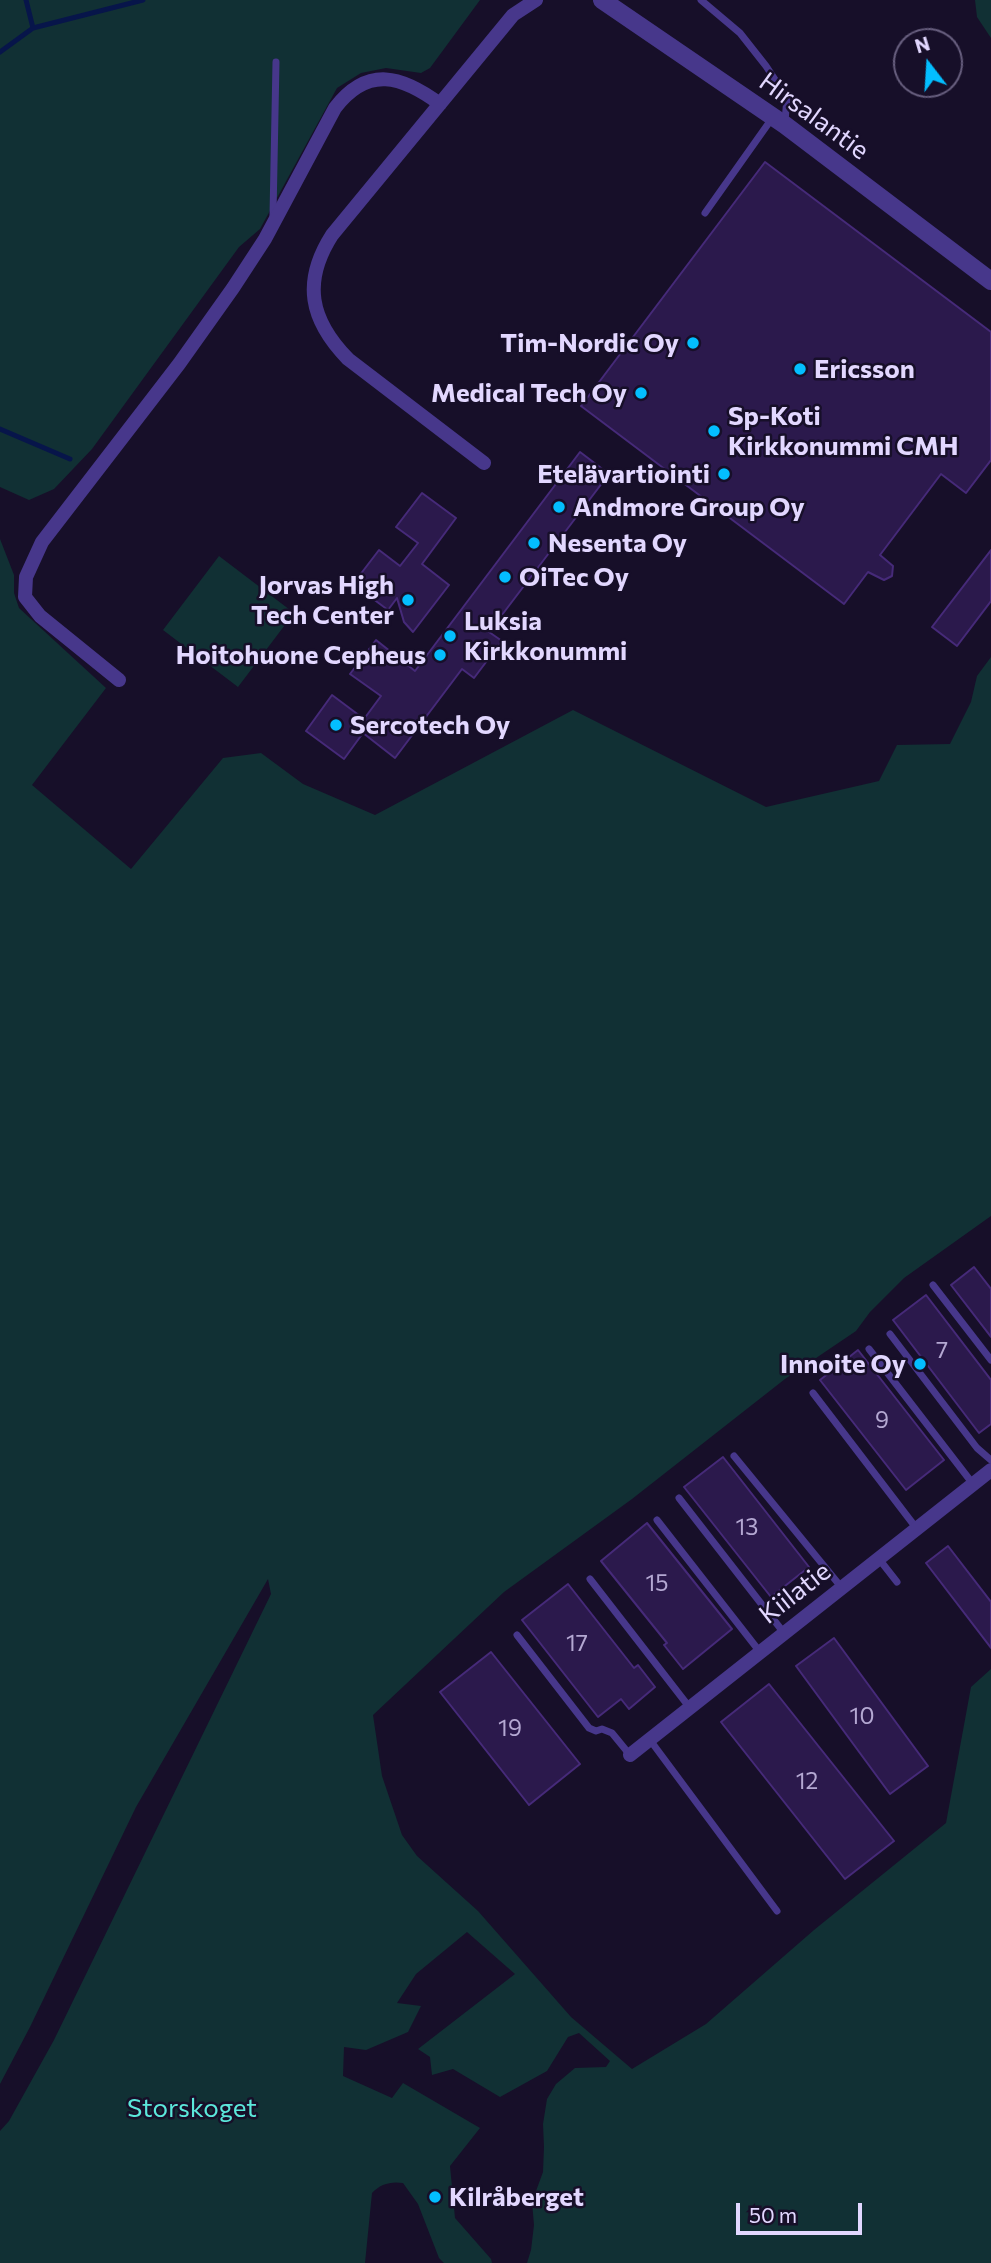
<!DOCTYPE html>
<meta charset="utf-8">
<style>
body{margin:0}
#map{position:relative;width:991px;height:2263px;overflow:hidden;background:#170f29;font-family:Commissioner,sans-serif}
canvas{display:block}
.north{position:absolute;left:893px;top:28px;width:70px;height:70px;box-sizing:border-box;background:#170f29;border:2px solid #685f7f;border-radius:50%;rotate:343deg;font-size:19px;font-weight:700;line-height:28px;text-align:center;color:#e2d7ff}
.north::after{content:'';display:block;margin:auto;width:24px;height:32px;background:#03beff;clip-path:polygon(50% 0,100% 100%,50% 72%,0 100%)}
.scale{position:absolute;left:736px;top:2203px;width:126px;height:32px;box-sizing:border-box;border:4px solid #e2d7ff;border-top:0;padding-left:9px;font-size:21px;line-height:24px;white-space:nowrap;color:#e2d7ff;-webkit-text-stroke:5px #170f29;paint-order:stroke}
</style>
<div id="map">
<canvas width="991" height="2263"></canvas>
<div class="north">N</div>
<div class="scale">50 m</div>
</div>
<script>
const c = document.querySelector('canvas').getContext('2d');
c.lineJoin = 'round';
function paint(path, color) { c.fillStyle = color; c.fill(path, 'evenodd'); }
function trace(path, color, width, dash) { c.strokeStyle = color; c.lineWidth = width; c.lineCap = dash ? 'butt' : 'round'; c.setLineDash(dash || []); c.stroke(path); }
function label(font, color, halo, rows, align = 'center') {
  c.font = font + ' Commissioner,sans-serif'; c.lineWidth = 5; c.setLineDash([]); c.textBaseline = 'middle'; c.strokeStyle = halo; c.fillStyle = color; for (const [text, x, y, turn = 0] of rows) {
    c.save(); c.translate(x, y); c.rotate((+turn || 0) * Math.PI / 180); c.textAlign = isNaN(turn) ? turn : align; if (halo) c.strokeText(text, 0, 0); c.fillText(text, 0, 0); c.restore();
  }
}
paint(new Path2D(`
 M0,0H480L430,68L421,73L386,68L361,73L337,88L260,229L239,247L92,449L54,489L29,500L0,487Z
 M975,0H991V38L977,17Z
 M0,539L14,575V593L19,608L106,688L32,785L131,869L223,758L261,753L303,784L375,815L573,710L766,807L879,781L897,745L950,744L971,702L977,676L991,657V1216L904,1278L870,1312L856,1331L785,1379L632,1499L504,1592L373,1715L382,1776L402,1835L417,1856L478,1911L571,2017L632,2069L706,2024L814,1930L946,1823L971,1687L991,1669V2263H527L531,2250L534,2225L532,2202L543,2172L544,2147L543,2124L547,2099L556,2084L575,2068L606,2067L610,2061L579,2033L568,2037L547,2071L500,2097L453,2069L432,2075L430,2057L418,2049L515,1974L467,1932L416,1974L397,2003L421,2006L408,2032L366,2050L344,2047L343,2076L392,2098L403,2083L480,2128L450,2166L455,2218L491,2259L492,2263H444L439,2258L418,2204L403,2183C391,2181 380,2184 372,2193L365,2263H0V2131L9,2121L54,2040L271,1594L268,1579L136,1807L30,2027L0,2084Z
 M219,556L294,613L238,687L163,630Z`), '#113034');
trace(new Path2D(`
 M26,0L33,28
 M0,52L33,28L143,0
 M0,429L70,459`), '#07154a', 5);
const building = new Path2D(`
 M765,162L991,332V460L966,493L941,474L880,555L893,566L892,576L884,580L868,572L844,604L581,406Z
 M580,452L609,474L489,632L502,641L474,678L462,669L395,758L363,733L344,759L306,731L332,695L364,719L381,696L350,674L376,640L415,671Z
 M422,493L456,518L422,564L449,585L413,632L404,622L397,598L388,610L353,584L379,550L400,566L418,543L396,527Z
 M991,550V601L957,646L932,627Z
 M974,1267L991,1289V1337L951,1285Z
 M926,1295L991,1380V1424L979,1433L893,1320Z
 M858,1350L944,1460L906,1490L820,1380Z
 M723,1457L809,1567L771,1597L684,1487Z
 M647,1523L732,1629L683,1669L664,1645L667,1643L601,1561Z
 M948,1546L991,1602V1648L926,1563Z
 M568,1584L634,1668L638,1665L655,1687L629,1709L621,1699L598,1717L522,1620Z
 M834,1638L928,1766L890,1794L796,1666Z
 M491,1652L580,1764L529,1805L440,1692Z
 M769,1684L894,1841L845,1879L721,1722Z`);
paint(building, '#2b194c');
trace(building, '#462a79', 2);
trace(new Path2D(`
 M701,0L740,33L766,66L787,98L785,121
 M705,213L773,117
 M273,215L276,62
 M933,1285L991,1360
 M890,1334L977,1448L991,1460
 M869,1349L973,1484
 M813,1393L917,1529
 M734,1456L842,1588
 M679,1498L784,1633
 M657,1520L760,1652
 M879,1559L897,1582
 M590,1579L690,1708
 M517,1635L589,1728L596,1731L602,1729L612,1733L630,1755
 M650,1740L777,1911`), '#47378b', 7);
trace(new Path2D(`
 M484,463L348,359C310,320 302,282 332,235L513,15L536,0
 M119,680L40,616L25,597L26,577L42,542L179,364L233,288L265,239L335,108C368,65 402,76 440,104
 M630,1755L991,1470`), '#47378b', 14);
trace(new Path2D(`
 M602,0L785,125L991,281`), '#47378b', 18);
for (const [x, y, r, color] of [
 [693,343,7,"#03beff"],
 [800,369,7,"#03beff"],
 [641,393,7,"#03beff"],
 [714,431,7,"#03beff"],
 [724,474,7,"#03beff"],
 [559,507,7,"#03beff"],
 [534,543,7,"#03beff"],
 [505,577,7,"#03beff"],
 [408,600,7,"#03beff"],
 [450,636,7,"#03beff"],
 [440,655,7,"#03beff"],
 [336,725,7,"#03beff"],
 [920,1364,7,"#03beff"],
 [435,2197,7,"#03beff"]
]) { const dot = new Path2D(); dot.arc(x, y, r, 0, 2 * Math.PI); c.fillStyle = color; c.fill(dot); trace(dot, '#170f29', 2.5); }
label('23px', '#b4a8d2', null, [
 ["7",942,1350],
 ["9",882,1420],
 ["13",747,1527],
 ["15",657,1583],
 ["17",577,1643],
 ["10",862,1716],
 ["19",510,1728],
 ["12",807,1781]
]);
label('26px', '#e2d7ff', '#170f29', [
 ["Hirsalantie",814,116,36],
 ["Kiilatie",795,1593,-38]
]);
label('bold 26px', '#e2d7ff', '#170f29', [
 ["Tim-Nordic Oy",679,343,"right"],
 ["Ericsson",814,369],
 ["Medical Tech Oy",627,393,"right"],
 ["Sp-Koti",728,416],
 ["Kirkkonummi CMH",728,446],
 ["Etelävartiointi",710,474,"right"],
 ["Andmore Group Oy",573,507],
 ["Nesenta Oy",548,543],
 ["OiTec Oy",519,577],
 ["Jorvas High",394,585,"right"],
 ["Tech Center",394,615,"right"],
 ["Luksia",464,621],
 ["Kirkkonummi",464,651],
 ["Hoitohuone Cepheus",426,655,"right"],
 ["Sercotech Oy",350,725],
 ["Innoite Oy",906,1364,"right"],
 ["Kilråberget",449,2197]
], 'left');
label('26px', '#5be7da', '#170f29', [
 ["Storskoget",192,2108]
]);
</script>
